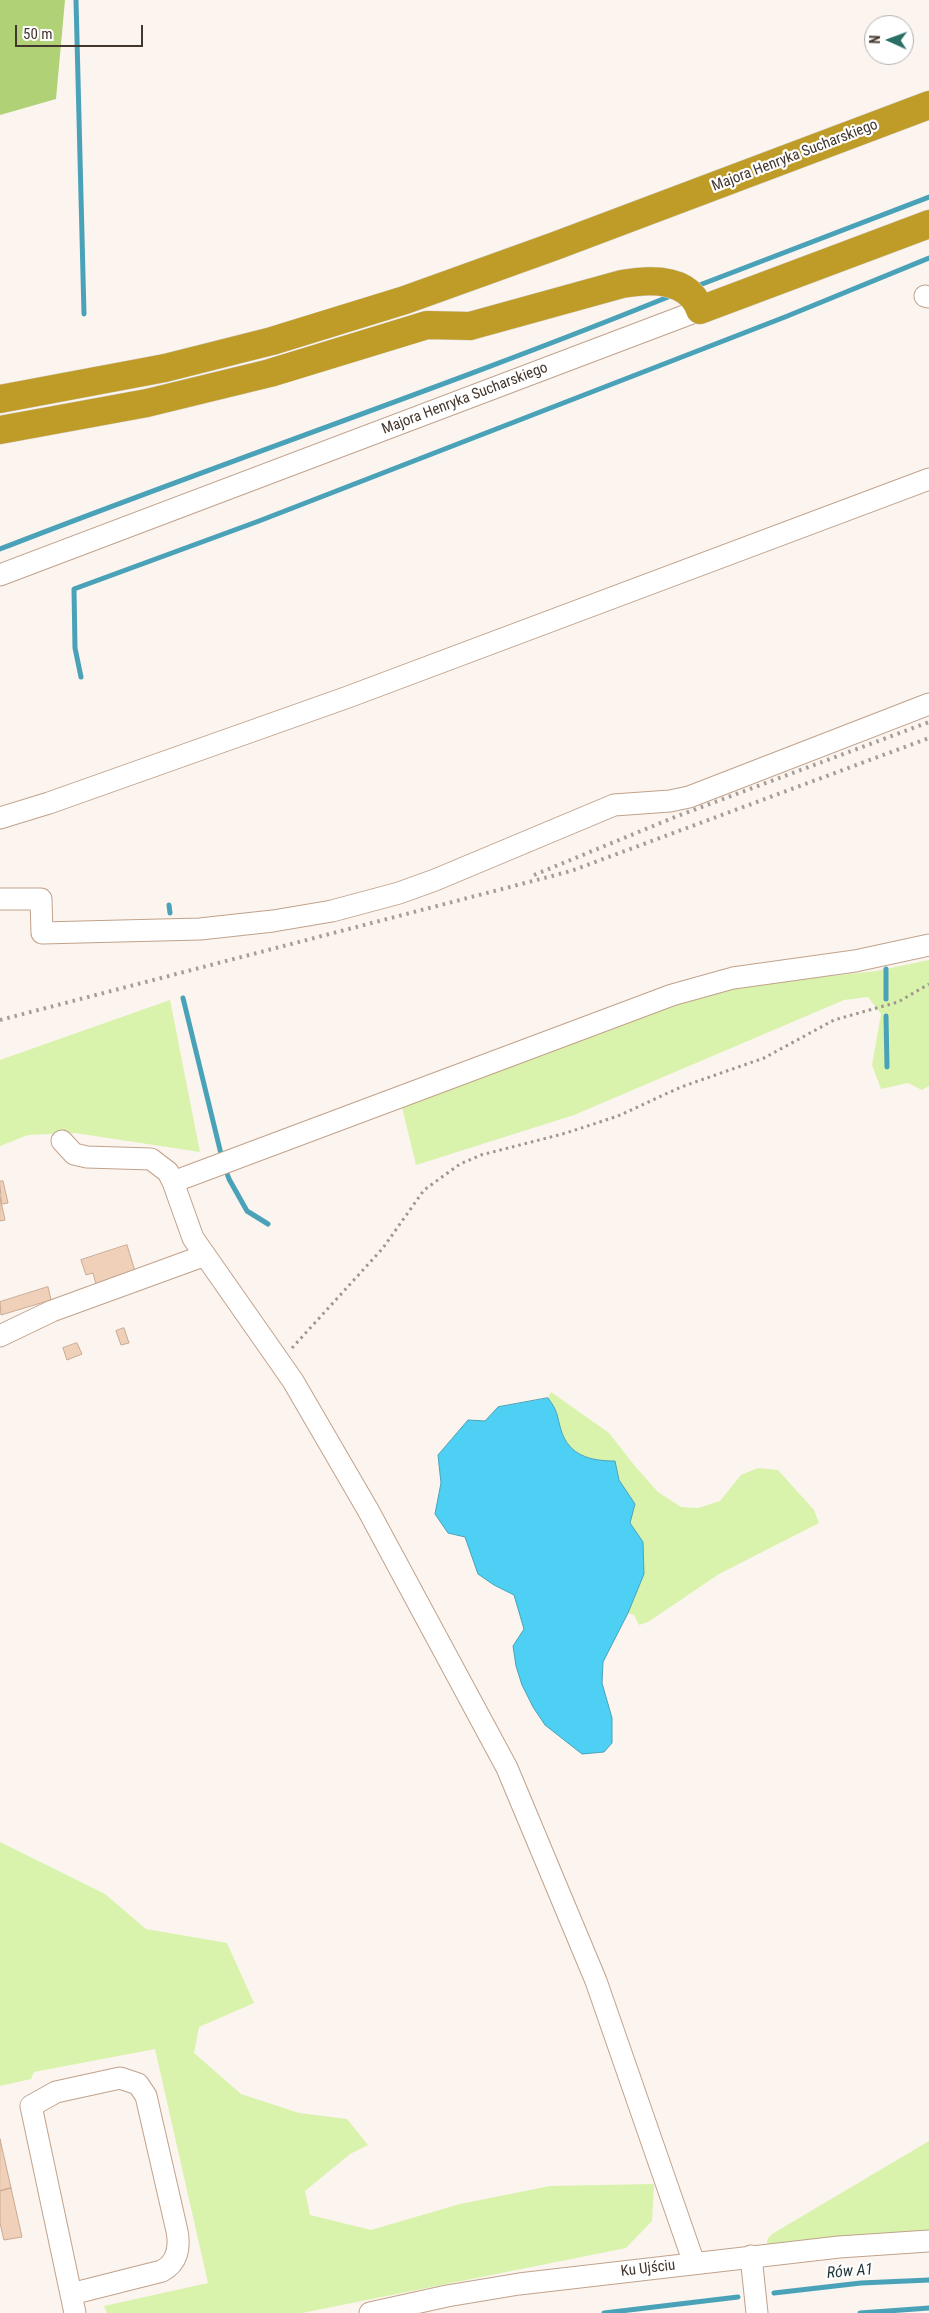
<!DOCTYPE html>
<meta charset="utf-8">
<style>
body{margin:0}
#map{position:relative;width:929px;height:2313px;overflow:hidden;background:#fbf4ef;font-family:"Roboto Condensed",sans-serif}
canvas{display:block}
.north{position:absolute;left:864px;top:15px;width:50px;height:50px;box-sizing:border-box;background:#fff;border:1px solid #b4afab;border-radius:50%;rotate:272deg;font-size:14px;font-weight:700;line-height:20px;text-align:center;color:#43362d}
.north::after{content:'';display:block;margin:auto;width:18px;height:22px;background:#296f64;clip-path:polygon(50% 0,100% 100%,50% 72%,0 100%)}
.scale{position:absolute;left:15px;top:25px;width:128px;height:22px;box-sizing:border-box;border:2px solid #43362d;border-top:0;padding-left:6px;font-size:15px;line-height:18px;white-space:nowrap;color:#43362d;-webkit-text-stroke:4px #fff;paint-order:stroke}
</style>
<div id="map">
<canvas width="929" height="2313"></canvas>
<div class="north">N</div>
<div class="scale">50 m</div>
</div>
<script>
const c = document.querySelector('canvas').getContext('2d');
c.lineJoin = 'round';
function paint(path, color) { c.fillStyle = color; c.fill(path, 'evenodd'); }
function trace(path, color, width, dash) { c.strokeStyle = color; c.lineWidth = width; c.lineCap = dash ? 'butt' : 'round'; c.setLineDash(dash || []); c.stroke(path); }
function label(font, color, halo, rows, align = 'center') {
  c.font = font + ' "Roboto Condensed",sans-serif'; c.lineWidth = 4.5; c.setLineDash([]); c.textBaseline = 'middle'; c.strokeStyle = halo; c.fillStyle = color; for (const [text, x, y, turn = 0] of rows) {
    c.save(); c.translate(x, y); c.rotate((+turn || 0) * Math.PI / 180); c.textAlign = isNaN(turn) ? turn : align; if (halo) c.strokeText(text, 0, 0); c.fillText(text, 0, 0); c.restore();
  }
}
paint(new Path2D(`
 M929,960V1086L922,1090L908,1083L881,1089L872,1065L881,1014L868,997L844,1000L574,1115L416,1165L401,1103L626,1018L724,990L795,980L876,971Z
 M170,1000L200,1152L75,1133L28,1135L0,1146V1060Z
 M551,1392L609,1433L634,1465L658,1492L681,1507L698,1508L720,1501L741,1475L758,1468L778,1470L814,1510L819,1523L719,1574L648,1622L639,1625L634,1615L628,1613L644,1574L643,1542L630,1523L635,1504L619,1480L615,1461C592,1461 569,1456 561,1430C557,1416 558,1411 548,1398Z
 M0,1842L105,1894L146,1929L227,1943L254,2003L199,2027L194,2053L241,2094L299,2113L347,2119L368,2145L350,2154L305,2191L310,2215L371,2230L460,2204L550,2186L654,2184L652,2221L626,2248L302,2313H107L104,2306L208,2283L155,2049L34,2072L31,2079L0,2086Z
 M929,2141V2231L770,2245L767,2243V2240L772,2234Z`), '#d9f3ac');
paint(new Path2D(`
 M0,0H65L56,99L0,115Z`), '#b1d177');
const water = new Path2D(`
 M548,1398C558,1411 557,1416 561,1430C569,1456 591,1461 615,1461L619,1480L635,1504L630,1523L643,1542L644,1574L628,1613L603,1662L602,1683L612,1718V1743L604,1752L582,1754L545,1725L533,1707L522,1685L516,1666L513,1646L524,1629L514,1595L494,1585L478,1574L465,1537L448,1533L435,1514L441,1483L438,1455L468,1420L485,1421L498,1407Z`);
paint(water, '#4dd0f3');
trace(water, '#4aa2b8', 1);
trace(new Path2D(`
 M76,0L84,314
 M697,286L929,197
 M0,549C223,462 451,385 673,295
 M81,677L75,648L74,589L259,521L785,317L929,258
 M169,905L170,913
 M886,969V999
 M183,998L222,1158
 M886,1016L887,1067
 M225,1168L229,1179L247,1211L268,1224
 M774,2293L861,2283L929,2280
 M604,2313L738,2297
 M860,2313L929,2308`), '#4aa2b8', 5);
const building = new Path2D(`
 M0,1181H3L8,1203L2,1204Z
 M0,1197L5,1220L0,1221Z
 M127,1245L135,1271L96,1284L93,1273L86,1275L81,1260Z
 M48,1287L51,1300L1,1315L0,1302Z
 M124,1328L129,1343L121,1345L116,1331Z
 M77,1343L82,1354L67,1360L63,1348Z
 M0,2139L11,2188L0,2191Z
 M11,2188L22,2237L4,2240L0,2223V2191Z`);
paint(building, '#f0d0b8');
trace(building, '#c9aa93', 1);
const minor = new Path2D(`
 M925,296L929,297
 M0,575L700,310
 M0,818L49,803L348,697L929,479
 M0,899H41L42,933L200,929L273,921L332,911L399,893L435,880L614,805L670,801L689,797L929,704
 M62,1141L74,1154L87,1157L151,1159L168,1172L173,1182L193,1238L293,1381L368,1510L507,1768L596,1981L694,2263
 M173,1182L672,995L733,978L855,961L929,945
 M0,1336L52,1311L203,1256
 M751,2256L757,2313
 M71,2294L162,2271C178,2263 180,2247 177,2231L146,2096L138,2084L120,2078L56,2092L31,2106L75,2313
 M370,2313L447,2296L519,2284L839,2247L929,2241`);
const highway = new Path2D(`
 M0,399L165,368L272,341L405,300L555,246L929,105
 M0,430L147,403L270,373L427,325L470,326L622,284C650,279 689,277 700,310L929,224`);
trace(minor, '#c1a28b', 23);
trace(highway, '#d6d3d1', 29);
trace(new Path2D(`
 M292,1348L383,1248L424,1190L460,1164L481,1155L566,1133L618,1116L681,1087L764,1058L834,1020L898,1002L929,984`), '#a0968f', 3, [2.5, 4]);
trace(minor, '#fff', 21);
trace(highway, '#bf9c27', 28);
trace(new Path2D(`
 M534,875L675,817L929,722
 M0,1020L571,871L929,738`), '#a79d96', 4, [2.5, 5]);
label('15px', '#43362d', '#fff', [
 ["Majora Henryka Sucharskiego",795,156,-21],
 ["Majora Henryka Sucharskiego",465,399,-21],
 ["Ku Ujściu",648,2269,-7]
]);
label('italic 16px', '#1f353c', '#fff', [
 ["Rów A1",850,2272,-5]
]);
</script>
